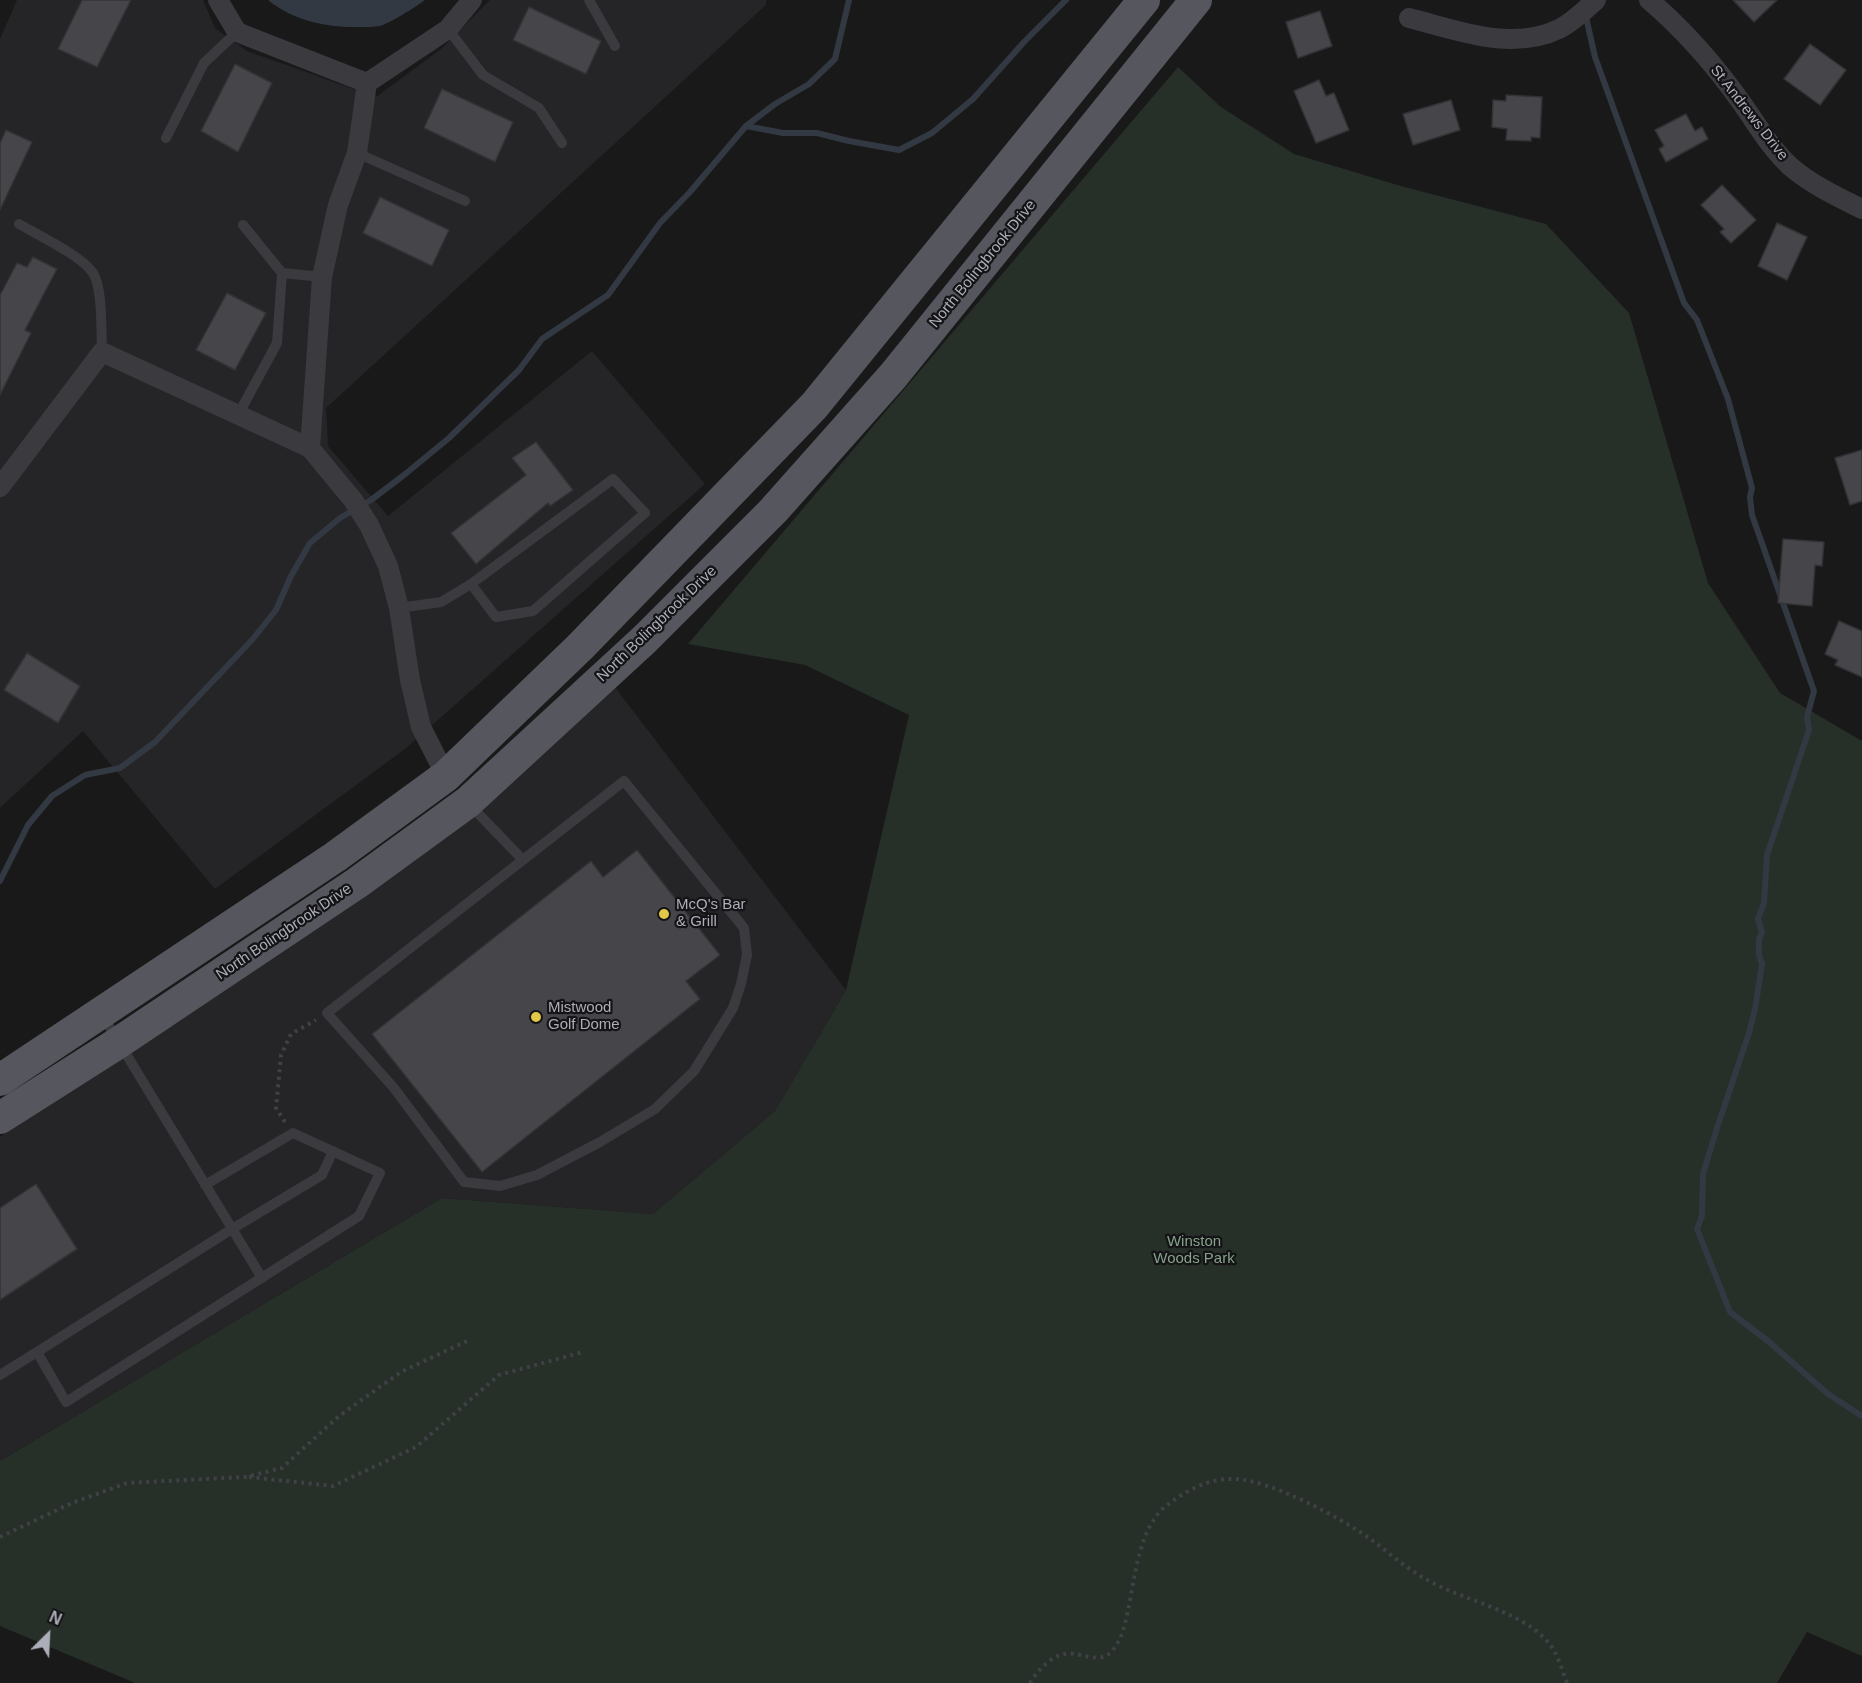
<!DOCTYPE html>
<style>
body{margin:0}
#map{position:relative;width:1862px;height:1683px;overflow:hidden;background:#19191a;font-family:Helvetica,sans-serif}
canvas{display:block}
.north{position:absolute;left:18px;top:1605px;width:60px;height:60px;-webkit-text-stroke:4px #141315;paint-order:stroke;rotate:24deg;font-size:16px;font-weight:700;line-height:24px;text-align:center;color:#acaeb9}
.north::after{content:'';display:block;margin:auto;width:21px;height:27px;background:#acaeb9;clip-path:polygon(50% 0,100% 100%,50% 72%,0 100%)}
</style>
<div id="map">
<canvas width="1862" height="1683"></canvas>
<div class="north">N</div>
</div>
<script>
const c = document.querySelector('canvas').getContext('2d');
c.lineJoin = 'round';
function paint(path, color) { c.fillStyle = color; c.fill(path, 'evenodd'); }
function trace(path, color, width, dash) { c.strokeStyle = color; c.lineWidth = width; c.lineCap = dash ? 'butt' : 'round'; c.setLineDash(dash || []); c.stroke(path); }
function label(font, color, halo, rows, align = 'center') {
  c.font = font + ' Helvetica,sans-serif'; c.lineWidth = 4.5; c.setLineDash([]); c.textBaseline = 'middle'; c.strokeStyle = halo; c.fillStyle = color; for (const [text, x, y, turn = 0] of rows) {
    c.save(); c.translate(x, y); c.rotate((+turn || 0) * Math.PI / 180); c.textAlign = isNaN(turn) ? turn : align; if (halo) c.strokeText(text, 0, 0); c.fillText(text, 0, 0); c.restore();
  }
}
paint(new Path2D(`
 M17,0H203L215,28L247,51L376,97L441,49L490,0H766V5L326,408L328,446L388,516L592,351L705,484L405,749L215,889L83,731L0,808V39Z
 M611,682L846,990L775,1111L653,1214L442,1198L0,1461V1137L176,1019Z`), '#252527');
paint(new Path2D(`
 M1178,67L1221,107L1294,154L1401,186L1546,224L1629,313L1708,583L1780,693L1862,741V1656L1807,1632L1777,1683H135L0,1626V1461L442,1198L653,1214L775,1111L846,990L909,715L805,665L688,644Z`), '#272f29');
paint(new Path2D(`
 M268,0H425C414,8 392,22 380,26C374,27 367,27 361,27C329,28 293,21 268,0Z`), '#333942');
trace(new Path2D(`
 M1586,17L1595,57L1684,303L1697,320L1728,399L1752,488L1750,497L1752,515L1814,691L1807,717L1809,730L1767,855L1764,903L1758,919L1762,932L1759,939V955L1762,964L1755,1009L1749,1033L1717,1128L1703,1174L1702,1216L1697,1229L1730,1312L1768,1341L1828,1394L1862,1416
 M746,126L783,133H817L849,141L899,150L932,133L973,99L1024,42L1066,0
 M0,881L28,825L52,796L85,775L120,768L155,742L252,640L276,610L291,576L310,543L340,518L371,500L404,475L449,438L519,370L542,339L608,295L660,223L690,192L746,126L775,104L809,84L835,59L849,0`), '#333942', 6);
const building = new Path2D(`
 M82,0H131L97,67L58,49Z
 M1733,0H1777L1754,22Z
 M529,7L601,41L586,74L513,40Z
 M1320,11L1332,46L1298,58L1286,22Z
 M1810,44L1846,70L1820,105L1784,79Z
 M235,64L272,83L238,152L201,131Z
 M1319,80L1326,96L1334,93L1349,130L1316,143L1294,91Z
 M442,89L513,122L495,162L424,128Z
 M1506,95L1542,97L1540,138L1531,137V141L1506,140L1507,129L1492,127L1493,100L1506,101Z
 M1451,100L1460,130L1413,145L1403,114Z
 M1686,114L1695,131L1702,127L1708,139L1666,162L1659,149L1664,146L1655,130Z
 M6,130L32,142L0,210V143Z
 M1722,185L1756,220L1731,243L1720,232L1724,229L1701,205Z
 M380,197L449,230L432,266L363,233Z
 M1777,223L1807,237L1787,280L1758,266Z
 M33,257L57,269L25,330L31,333L0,395V295L17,263L27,267Z
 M227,293L266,313L235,370L196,350Z
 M536,442L573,490L550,506L548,503L476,564L451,533L526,475L512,458Z
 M1862,450V501L1850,505L1835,458Z
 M1783,539L1824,542L1822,566L1815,565L1812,606L1778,603Z
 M1839,621L1862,631V677L1835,665L1838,660L1825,654Z
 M27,653L80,686L58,723L4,690Z
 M637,850L720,955L686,981L700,999L482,1172L372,1034L591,861L603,877Z
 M36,1184L77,1249L0,1300V1208Z`);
paint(building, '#46464a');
trace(building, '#333336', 1.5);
trace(new Path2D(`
 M285,1122L276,1108L281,1055L291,1034L316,1020
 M249,1477L333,1486L416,1447L499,1375L583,1352
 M0,1537L72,1503L127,1483L246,1477L282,1468L339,1416L401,1372L469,1340
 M1030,1683C1037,1671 1050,1657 1064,1654C1080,1651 1098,1665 1111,1652C1122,1640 1125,1625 1128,1610C1135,1578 1139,1527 1166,1506C1185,1491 1209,1478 1233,1479C1269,1479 1339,1517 1369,1538C1387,1551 1404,1567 1424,1578C1462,1601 1519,1609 1548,1642C1557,1652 1562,1670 1567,1683`), '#404146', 4, [3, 4.5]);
trace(new Path2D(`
 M589,0L615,46
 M448,29L483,75L539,108L562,143
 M166,138L204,63L237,32
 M357,153L465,201
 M19,224C38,235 82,256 93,273C103,289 101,332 102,352
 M243,225L282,273
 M238,415L277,343L282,273L322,277
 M399,608L441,602L471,584L613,479L645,513L533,611L496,617L471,584
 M624,781L744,928L747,955L741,984L733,1008L694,1071L655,1109L600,1142L537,1175L500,1186L464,1182L394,1088L327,1013Z
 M469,804L523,860
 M103,1016L262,1278
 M205,1185L293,1133L380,1173L359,1216L66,1402L37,1352L232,1229L322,1175L333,1151
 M0,1375L37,1352`), '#3a3a3f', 10);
trace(new Path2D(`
 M218,0L237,32L367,83
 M1649,0C1684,30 1714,64 1741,102C1757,124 1770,148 1791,167C1812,185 1838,197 1862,209
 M1409,18C1457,30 1511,52 1559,29C1573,22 1585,10 1596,0
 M310,448L322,277L338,205L357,153L367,83L448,29L472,0
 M0,487L102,352L310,448L353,500L369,525L388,566L399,608L410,680L421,727L446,776`), '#3a3a3f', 20);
trace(new Path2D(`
 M0,1080L335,857L446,776L580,647L814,406L1144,0
 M0,1118L118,1043L357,883L468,802L645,639L773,511L893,376L1196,0`), '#56575e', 32);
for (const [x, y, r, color] of [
 [664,914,6,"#e2c749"],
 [536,1017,6,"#e2c749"]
]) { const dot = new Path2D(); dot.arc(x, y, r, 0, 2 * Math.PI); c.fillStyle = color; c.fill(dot); trace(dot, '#141315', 2); }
label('15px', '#acaeb9', '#141315', [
 ["St Andrews Drive",1749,113,52],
 ["North Bolingbrook Drive",983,264,-51],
 ["North Bolingbrook Drive",657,624,-44],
 ["North Bolingbrook Drive",284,932,-34]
]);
label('15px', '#acaeb9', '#141315', [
 ["McQ's Bar",676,905],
 ["& Grill",676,922],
 ["Mistwood",548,1008],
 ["Golf Dome",548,1025]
], 'left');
label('15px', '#85a28b', '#141315', [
 ["Winston",1194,1242],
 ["Woods Park",1194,1259]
]);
</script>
